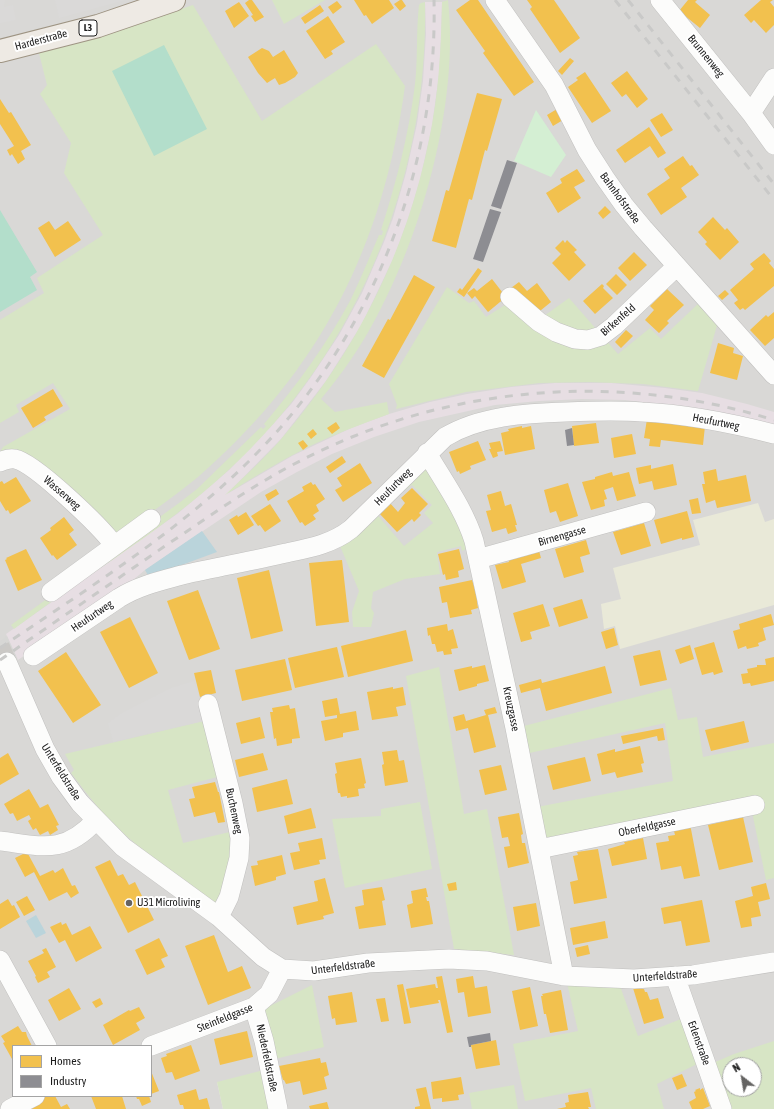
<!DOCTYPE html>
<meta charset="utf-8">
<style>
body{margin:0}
#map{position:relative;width:774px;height:1109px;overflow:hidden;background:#eae8e4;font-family:"Asap Condensed",sans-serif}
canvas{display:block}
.legend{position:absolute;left:12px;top:1045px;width:140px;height:52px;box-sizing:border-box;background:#fff;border:1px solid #a4a4a4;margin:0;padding:5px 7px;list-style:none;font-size:12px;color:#1c1c1c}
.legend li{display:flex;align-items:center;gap:8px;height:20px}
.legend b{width:20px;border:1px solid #a4a4a4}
.north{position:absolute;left:722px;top:1057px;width:40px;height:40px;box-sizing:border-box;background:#fff;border:1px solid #a4a4a4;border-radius:50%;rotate:329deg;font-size:11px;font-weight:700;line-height:16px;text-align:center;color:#1c1c1c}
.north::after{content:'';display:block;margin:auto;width:14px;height:18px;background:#646362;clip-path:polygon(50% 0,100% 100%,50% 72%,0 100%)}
</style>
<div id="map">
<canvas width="774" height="1109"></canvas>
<ul class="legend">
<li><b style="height:11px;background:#f2c14e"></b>Homes</li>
<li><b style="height:11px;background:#8d8d92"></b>Industry</li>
</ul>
<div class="north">N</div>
</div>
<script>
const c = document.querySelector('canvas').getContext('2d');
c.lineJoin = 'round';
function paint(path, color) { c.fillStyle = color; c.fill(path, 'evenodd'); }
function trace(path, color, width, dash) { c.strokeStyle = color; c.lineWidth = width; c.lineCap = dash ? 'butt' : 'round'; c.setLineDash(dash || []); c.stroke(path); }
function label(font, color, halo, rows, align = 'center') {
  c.font = font + ' "Asap Condensed",sans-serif'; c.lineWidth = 4; c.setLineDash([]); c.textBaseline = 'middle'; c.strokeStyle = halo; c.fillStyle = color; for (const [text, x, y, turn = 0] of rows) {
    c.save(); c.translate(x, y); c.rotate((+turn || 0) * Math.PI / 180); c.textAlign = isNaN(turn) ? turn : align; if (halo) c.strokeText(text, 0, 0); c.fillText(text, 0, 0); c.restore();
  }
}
paint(new Path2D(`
 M0,0H774V1109H273L217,1082L223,1109H0ZM13,1046H151V1096H13ZM730,1065H754V1089H730Z`), '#d9d8d6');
paint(new Path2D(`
 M425,2H442L441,40L439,75L432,126L420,180L409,216L395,255L362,324L326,381L281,439L227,494L292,456L351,428L389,414L430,402L467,394L511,387L555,383H611L665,388L702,393L747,404L774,412V429L675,406L625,400L582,399L539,401L495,405L419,422L374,437L332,454L297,472L261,492L145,570L133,580L18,660L6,634L177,514L229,470L273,424L292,403L311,377L339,335L362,293L384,242L393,218L406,173L417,124L423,81L426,34Z`), '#e7dee3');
paint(new Path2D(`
 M758,503L765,522L774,519V605L620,649L615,626L604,629L601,604L621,599L613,568L700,545L693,520Z`), '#e9e9d8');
paint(new Path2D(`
 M272,0H325L284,24Z
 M448,0C459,100 424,228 377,316C362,345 342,374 321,399L335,412L387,402L389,414C362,424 335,434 310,446C280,461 252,478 225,495C244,477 265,458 282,438C356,352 407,250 429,140C439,94 441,48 442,2Z
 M425,2C429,184 352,365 213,484C151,538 79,580 14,629L11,625L179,503L197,489L261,427L263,429L266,426L264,424C297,385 327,344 351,299C361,278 370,256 379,235H382L383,231L381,230C396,183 409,134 415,84C418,58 416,31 419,5L421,3Z
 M193,5L262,121L376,44L405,86C383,246 321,370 198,477C174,497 148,514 123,533L115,536L0,452L3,447L70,409L53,383L16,405L19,412L0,423V320L44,293L37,278L103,235L64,173L71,143L40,94L47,85L39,53L116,31Z
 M447,287L469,303L474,301L486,317L508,303L533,324L569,298L618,354L650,328L661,339L700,302L718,322L698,391L643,384L589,382L539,383L466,392L396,409L397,405L389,384Z
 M425,460L460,516L468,548L462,551L461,546L437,552L440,574L405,579L373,592L371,608L374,613L371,627H353L352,612L359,591L340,546L374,511L404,546L433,523L424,513L432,505L412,485L404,491L399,485Z
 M439,667L464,814L487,809L514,955L454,949L406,676Z
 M671,688L678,720L697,717L703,757L774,743V878L766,880L750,802L542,844L537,807L673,781L665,723L525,754L520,727Z
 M208,720L221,776L168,790L183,843L234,831L236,853L219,901L214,902C184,878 151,858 123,833C103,815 87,794 71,773L74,770L65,754Z
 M420,802L432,869L345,888L332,819L381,816V809Z
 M567,983L620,986L638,1036L686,1017L703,1061L657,1084L664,1109H596L591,1088L525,1101L513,1044L578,1031Z
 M312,985L324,1047L275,1059L262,1010Z
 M774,1041V1109H731L713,1063L734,1054ZM730,1065H754V1089H730Z
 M264,1070L273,1109H223L217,1082Z
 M514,1085L518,1109H472L469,1093Z`), '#d7e5c5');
paint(new Path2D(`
 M536,110L566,155L551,177L514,161Z`), '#d4efd3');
paint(new Path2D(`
 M164,45L207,129L154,156L112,71Z
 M0,210L37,272L30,277L37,290L0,312Z`), '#b3decb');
paint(new Path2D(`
 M0,0H5L4,7L13,5L16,20L0,23Z
 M55,0H125L59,18Z
 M194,681L208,720L113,742L108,723L120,714L171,688Z`), '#dad9d8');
paint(new Path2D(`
 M202,531L217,552L149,577L145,570Z
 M36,915L46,933L36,938L26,921Z`), '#bad4db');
paint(new Path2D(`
 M7,636L16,656L0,667V641Z`), '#d7d7d5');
paint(new Path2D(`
 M249,0H252L264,17L255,22L251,16L253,15L245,3Z
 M354,0H389L394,8L372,24L366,15L364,16Z
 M400,0H402L406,6L400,11L394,4Z
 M470,0H478L534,82L514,96L483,53L485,51L456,10Z
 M527,0H554L580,38L560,53L530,9L532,7Z
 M688,0H697L695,2L710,15L700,28L679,11Z
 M761,0H773L770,2L774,7V25L766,33L754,20L751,23L744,15Z
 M337,1L342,7L333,14L328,7Z
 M239,2L249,16L234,28L225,11Z
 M320,5L324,11L305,24L301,18Z
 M328,16L345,42L331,51L333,54L325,59L306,31Z
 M262,48L269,51L273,57L284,50L298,73L295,77L285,83L279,85L275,78L267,83L258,73L248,57Z
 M570,58L574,61L562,75L558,71Z
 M627,71L648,99L637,108L626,94L622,97L611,83Z
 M585,72L611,111L592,123L568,87L578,80L576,78Z
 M477,93L502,99L487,151L485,150L472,200L469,199L456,248L432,241L446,190L449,191Z
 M0,99L9,113L11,112L31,145L21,151L25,159L18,164L12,154L10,156L7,150L14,146L0,124Z
 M557,109L563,120L553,126L547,115Z
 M662,113L673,130L661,137L650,120Z
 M649,127L666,153L658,158L650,146L625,163L616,150Z
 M683,156L690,166L692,165L699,175L681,188L687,197L661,215L647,194L670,178L664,169Z
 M577,169L585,181L574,187L581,198L558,213L546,193L562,183L560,179Z
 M605,206L611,212L603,219L598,213Z
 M713,217L725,230L727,228L739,242L720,260L705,244L707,242L698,232Z
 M49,221L55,230L68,221L81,240L55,257L38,228Z
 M563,240L565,243L567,240L577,250L574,252L586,265L569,281L552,263L561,254L555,248Z
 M634,252L647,265L630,281L618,268Z
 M764,253L771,261L769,263L774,269V286L745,310L743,308L740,310L734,303L738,300L730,290L754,269L750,264Z
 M478,268L482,271L464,297L457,292L460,288L462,290Z
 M616,274L627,285L617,295L606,284Z
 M414,275L435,287L384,378L362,366L388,319L390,320Z
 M492,279L506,297L488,312L475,296L472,299L467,293L474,288L477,291Z
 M519,282L527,291L537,283L551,302L535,315L511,288Z
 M602,284L604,286L603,288L613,298L595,314L583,301Z
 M667,289L684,305L667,321L669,323L659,333L645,320L654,310L650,306Z
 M725,290L729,294L722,300L718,296Z
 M774,312V338L765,346L750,330L766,315L768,317Z
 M626,330L633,336L621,348L615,342Z
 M718,343L734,348L733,353L743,356L737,380L710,373Z
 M53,389L63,406L44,417L46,420L33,428L21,408Z
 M647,419L705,426L703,445L661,440L660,447L649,446L650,439L644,438Z
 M336,422L340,428L332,434L327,428Z
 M596,423L599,443L574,446L572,426Z
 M522,426V428L531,426L535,449L505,455L501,433L509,431L508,429Z
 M313,429L317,434L311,439L307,434Z
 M632,434L636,454L614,458L611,438Z
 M303,440L308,446L303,450L298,443Z
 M478,441L486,460L470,466L471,469L460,474L459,471L457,472L449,452Z
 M500,441L503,451L497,452L498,456L493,458L489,449H491L489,443Z
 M342,456L346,462L330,473L326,467Z
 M360,463L372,483L343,502L335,490L342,486L337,478Z
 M673,464L677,485L654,490L652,481L639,484L636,468L651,465V469Z
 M716,469L718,481L746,475L751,501L717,508L715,500L706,503L702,484H705L703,472Z
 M612,472L613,476L629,472L636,496L617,501L613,487L604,490L607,499L604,500L605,506L591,510L582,482L595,479V477Z
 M16,477L31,501L10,514L8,510L6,511L0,501V482L2,481L4,484Z
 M311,482L313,485L315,484L325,499L316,505L319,511L313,515L316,519L305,526L302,522L300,523L287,501L304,491L302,487Z
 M568,483L578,516L560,522L556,511L550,513L544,490Z
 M412,488L428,504L419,513L421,515L414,522L412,519L397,532L378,512L389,502L398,512L405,503L401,498Z
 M276,489L279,494L268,501L265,495Z
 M501,491L505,506L511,504L517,525H515L517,531L508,534L506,528L492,532L486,511L491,510L487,495Z
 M698,498L701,513L692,514L689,500Z
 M270,504L281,521L265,532L260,525L258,526L251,516Z
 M687,511L694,537L682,540V538L661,544L654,520Z
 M246,512L254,525L238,535L229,520L237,515L238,517Z
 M64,517L74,530L69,534L77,545L57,560L53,555L52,556L40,538L51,530L50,528Z
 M644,523L651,546L621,555L613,532Z
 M586,540L590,554L580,557L584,572L564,578L555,549Z
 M538,547L541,558L521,564L526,582L502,589L495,565L509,562L507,556Z
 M26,549L42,580L18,591L5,560L7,559L6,558Z
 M459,549L464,569L458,571L459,577L446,580L445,574L443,575L438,554Z
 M342,560L349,622L316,626L309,563Z
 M269,570L283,631L251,639L237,578Z
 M472,580L479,601L477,602L478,608L471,610L472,614L450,618L447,602L442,603L439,587Z
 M198,590L220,649L189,660L167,601Z
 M582,599L588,618L559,627L553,608Z
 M543,604L550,626L530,632L532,639L521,642L513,613Z
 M771,614L774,625L763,628L766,640L758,643L759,646L747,649L746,646L738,649L733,631L740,629L739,624Z
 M130,617L158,673L129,688L100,632Z
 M447,624L448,631L453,629L458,648L451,649L452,654L444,655L443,651L437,652L435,644H432L430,635L428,636L427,628Z
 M614,628L618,645L606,649L601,632Z
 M406,630L413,661L348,677L341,646Z
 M714,642L723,672L714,675L713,672L702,675L694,648Z
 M690,645L694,659L680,664L675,650Z
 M337,647L344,677L295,688L288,658Z
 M660,650L667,680L640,686L633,656Z
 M66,652L101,705L73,723L38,671Z
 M774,657V681L751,686L750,683L743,684L741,674L748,673L747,669L757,667V665H766L765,659Z
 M285,659L292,690L242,701L235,670Z
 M485,665L489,681L477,684V686L459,691L454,670L472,666V668Z
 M605,666L612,693L546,711L540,688L521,693L519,685L541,679L542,683Z
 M211,670L216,693L200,697L194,673Z
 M393,687V689L403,687L406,705L396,707L398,716L372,720L367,692Z
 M337,698L340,714L356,711L359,730L343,733V737L325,741L321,721L337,718V715L325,717L322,701Z
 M289,705L290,709L295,708L300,738L292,739V743L277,746L276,738L274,739L270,712H273L272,708Z
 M495,707L497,713L488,715L496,747L474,753L468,728L456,731L453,717L464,714L466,721L486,715L484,710Z
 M260,717L265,738L241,744L236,723Z
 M744,721L749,742L711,751L705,730Z
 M663,728L665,740L658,741L657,736L623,744L621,736Z
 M640,746L644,763L641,764L643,772L617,778L615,772L602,775L597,754L615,749V752Z
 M397,750L399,761L404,760L408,782L385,786L382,765L384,764L382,752Z
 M8,753L19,774L0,785V758Z
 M263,753L268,770L239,777L235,760Z
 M585,757L591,781L553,790L547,766Z
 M361,758L366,783L364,784L365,788L358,789L359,796L347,798V796L341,797L340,793H338L335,774L337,773L335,763Z
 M501,765L507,790L485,795L479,770Z
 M287,779L293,804L257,812L252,788Z
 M215,782L218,792H219L225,822L218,823L215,812L194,817L189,799L195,798L192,787Z
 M29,789L40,808L48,804L59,825L56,826L58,830L50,835L48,831L40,835L36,828L33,830L28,821L31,819L29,815L17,821L13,813L10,814L4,804Z
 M311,808L316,828L288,834L284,816Z
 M519,813L523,834L521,835L522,843H525L529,863L508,868L504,847L510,846L508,837L502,838L498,817Z
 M743,817L753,862L719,870L708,825Z
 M690,824L700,876L684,879L681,866L661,870L656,843L669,841L668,836L675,835L673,827Z
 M322,838L326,859L319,860L320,864L294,870L290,853L300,851L298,843Z
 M643,838L647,859L612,866L608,849L625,844L624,842Z
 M598,849L607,898L574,904L570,882L578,880L573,856L578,855L577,852Z
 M27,852L40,876L53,870L55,873L63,868L72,886L75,885L79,893L71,898L67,892L49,901L34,872L25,877L15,858Z
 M282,855L286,874L276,877V880L255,886L251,866L258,865L257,861Z
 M110,860L118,876L123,874L129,885L135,882L154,920L128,933L95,867Z
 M325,878L334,913L323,916L324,919L297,925L293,907L318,901L314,881Z
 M456,882L457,890L449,891L447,884Z
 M766,883L770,899L758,902L761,916L751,918L752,926L741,928L735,901L753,896L751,887Z
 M382,887L385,900L382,901L386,925L359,929L355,907L364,905L362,890Z
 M426,888L428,897H426L427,901H429L433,924L411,928L407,905L413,903L411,891Z
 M27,896L35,910L24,916L16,902Z
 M8,899L12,906L14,905L20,917L0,929V904Z
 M702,900L710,942L686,946L681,921L664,924L661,908Z
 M536,903L540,926L517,931L513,907Z
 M605,921L608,938L573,945L570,928Z
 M61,922L62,925L66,923L72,935L90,926L102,948L76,962L65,940L59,943L50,927Z
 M214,935L228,972L242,966L251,988L208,1005L185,946Z
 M159,938L168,956L161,959L165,967L147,975L135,950Z
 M588,945L590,954L577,957L575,948Z
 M46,948L56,967L47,972L50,977L38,983L35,977L36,976L28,961L44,953L42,950Z
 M442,976L453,1032L447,1033L440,1000H438L439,1003L410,1008L406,989L435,984L436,988H438L436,977Z
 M473,976L475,988L487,986L491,1013L468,1017L464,992L458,993L456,979Z
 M403,984L411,1023L404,1024L397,985Z
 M530,987L538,1026L520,1030L512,991Z
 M69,988L81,1009L59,1021L48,1000Z
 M633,988L644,989L645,992H647L650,1000L658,998L664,1018L644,1024Z
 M561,990L568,1030L550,1033L546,1014H544L541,996H543L542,994Z
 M352,992L357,1022L336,1025L335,1018L332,1019L328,996Z
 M100,998L103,1004L96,1008L92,1002Z
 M385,998L389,1021L381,1022L376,999Z
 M139,1007L145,1018L136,1023L140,1030L113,1045L103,1025L129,1010L130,1011Z
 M18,1026L22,1032H26L27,1036L32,1046H13V1059H12L3,1043L5,1042L1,1036Z
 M247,1031L253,1057L220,1065L214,1039Z
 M496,1040L500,1065L476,1069L471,1045Z
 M191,1045L200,1071L175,1080L172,1072L166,1073L161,1058L167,1056L166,1054Z
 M320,1058L321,1063L326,1062L329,1075L324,1077L327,1089L303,1095L300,1081L286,1084L284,1080H283L279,1066Z
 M151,1071L159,1091L151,1094Z
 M682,1074L687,1086L677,1090L672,1078Z
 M461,1077L464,1094L458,1095L459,1100L442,1102V1098L433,1099L431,1082Z
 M426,1087L431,1109H415V1107L420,1106L416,1089Z
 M700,1088V1090L703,1088L710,1106L703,1109H692L689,1102L696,1098L694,1092L696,1091L695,1090Z
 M196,1089L199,1100L207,1098L210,1109H184L183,1105H180L177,1095Z
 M588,1092L591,1107H588L589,1109H557L566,1107L565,1103L569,1102L568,1095Z
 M47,1096H55L61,1107L67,1104L70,1109H31L40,1104L38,1101Z
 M91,1096H122L126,1109H96Z
 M136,1096H149L151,1102L142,1106L139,1099H137Z
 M327,1102L329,1109H310L309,1106Z`), '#f2c14e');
paint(new Path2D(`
 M507,160L517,163L501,209L491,206Z
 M490,209L501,212L483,262L473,259Z
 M572,428L574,445L567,446L565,430Z
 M490,1033L491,1041L471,1045V1047H469L467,1037Z`), '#8d8d92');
trace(new Path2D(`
 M0,646L7,662`), '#cbc9c6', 19, [19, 10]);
const minor = new Path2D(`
 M495,0L554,85L587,150L605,178L624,205L643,228L774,375
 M660,0L751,113
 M774,78L751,113L774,145
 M510,297L539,322L556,332L575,339L588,340L601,336L614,326L677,266
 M427,453C444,482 464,509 474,541L515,728L564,976
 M0,462C4,460 11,458 15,459C35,463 101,527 114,545
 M478,559L646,512
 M51,592L151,519
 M33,656L119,598C138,586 160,581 182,575C217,567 252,561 286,553C310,548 332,544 351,529L445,437C480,416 526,413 566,412C591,411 617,410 642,412C687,414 731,423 774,434
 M7,662L45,749L61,777L80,803L123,847L219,917L263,957L282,969L314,971L368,963L449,959L487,961L564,976L634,979L693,975L774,962
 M208,704L233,803L240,838L239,858L229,897L219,917
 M0,841C42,846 64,855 96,820
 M539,849L755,805
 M0,960L47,1046
 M675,976L722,1109
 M254,1007L264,1041L278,1109
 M151,1046L254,1007L269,994L282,969
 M10,1109L35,1096`);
const major = new Path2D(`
 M0,51L98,26L174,0`);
trace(minor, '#c1c0bf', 20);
trace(major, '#9e9483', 24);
trace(minor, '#fcfcfb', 19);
trace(major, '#eeeae4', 22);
trace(new Path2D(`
 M615,0L774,200
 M628,0L774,184
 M0,648C84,591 172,536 245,465C369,345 438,173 434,0
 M0,660C55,622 110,584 165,546C210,516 254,484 302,460C447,385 618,371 774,420`), '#c9c9c8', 3, [8, 8]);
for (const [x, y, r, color] of [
 [129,903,4,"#646362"]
]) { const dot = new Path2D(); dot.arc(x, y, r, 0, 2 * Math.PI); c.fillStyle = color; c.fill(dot); trace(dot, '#fff', 1.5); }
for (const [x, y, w] of [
 [88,28,18]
]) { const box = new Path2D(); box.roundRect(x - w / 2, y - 8, w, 16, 3); c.fillStyle = '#fff'; c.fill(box); trace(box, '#1c1c1c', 1); }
label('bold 10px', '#1c1c1c', null, [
 ["L3",88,28]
]);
label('11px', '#1c1c1c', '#fff', [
 ["Harderstraße",41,40,-15],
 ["Brunnenweg",706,56,51],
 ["Bahnhofstraße",620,198,54],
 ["Birkenfeld",618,320,-41],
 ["Heufurtweg",716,422,11],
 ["Heufurtweg",393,487,-45],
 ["Wasserweg",62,493,41],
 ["Birnengasse",562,536,-16],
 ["Heufurtweg",92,616,-34],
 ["Kreuzgasse",511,709,78],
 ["Unterfeldstraße",61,772,58],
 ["Buchenweg",234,811,78],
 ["Oberfeldgasse",647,827,-12],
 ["Unterfeldstraße",343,967,-7],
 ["Unterfeldstraße",665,976,-4],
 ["Steinfeldgasse",225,1018,-22],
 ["Erlenstraße",699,1043,70],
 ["Niederfeldstraße",267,1058,78]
]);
label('11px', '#1c1c1c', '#fff', [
 ["U31 Microliving",137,903]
], 'left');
</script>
